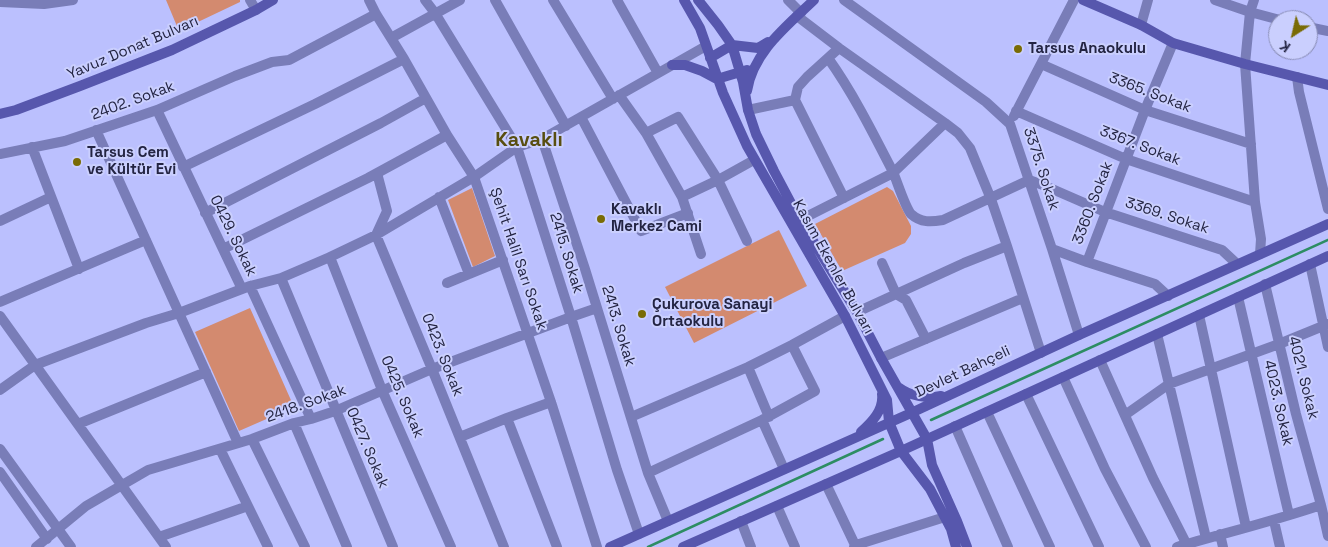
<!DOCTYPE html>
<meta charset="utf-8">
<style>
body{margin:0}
#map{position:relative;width:1328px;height:547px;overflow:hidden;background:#bbc0fe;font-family:"Space Grotesk",sans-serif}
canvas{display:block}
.north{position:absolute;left:1268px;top:10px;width:50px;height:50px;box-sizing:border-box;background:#cacffe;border:1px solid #878bb3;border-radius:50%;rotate:215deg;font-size:14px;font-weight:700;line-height:20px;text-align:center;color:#232442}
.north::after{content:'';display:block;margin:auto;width:18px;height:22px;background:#796b05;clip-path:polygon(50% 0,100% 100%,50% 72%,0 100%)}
</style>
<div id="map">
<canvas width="1328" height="547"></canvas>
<div class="north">K</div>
</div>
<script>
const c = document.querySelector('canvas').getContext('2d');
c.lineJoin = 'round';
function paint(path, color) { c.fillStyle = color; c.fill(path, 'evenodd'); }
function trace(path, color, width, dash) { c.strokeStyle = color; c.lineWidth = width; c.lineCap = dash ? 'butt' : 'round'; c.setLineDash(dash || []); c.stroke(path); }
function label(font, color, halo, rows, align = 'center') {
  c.font = font + ' "Space Grotesk",sans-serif'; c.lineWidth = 4; c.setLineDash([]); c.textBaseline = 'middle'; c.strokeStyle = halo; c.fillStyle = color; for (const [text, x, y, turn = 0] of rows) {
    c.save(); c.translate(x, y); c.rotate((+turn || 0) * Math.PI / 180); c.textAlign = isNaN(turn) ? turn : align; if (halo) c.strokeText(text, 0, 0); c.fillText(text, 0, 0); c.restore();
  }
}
paint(new Path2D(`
 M166,0H240V2L179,31Z
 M887,187L893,191L911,226V234L905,243L842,271L815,224Z
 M472,188L495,256L473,267L448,200Z
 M779,230L807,286L694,343L665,287Z
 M250,308L294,407L239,431L195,332Z`), '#d38a6f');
trace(new Path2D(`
 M931,420L1328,240
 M648,547L883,439`), '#2d8d63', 2.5);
trace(new Path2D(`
 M250,0L256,10
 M369,0L376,14L404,59L447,135L474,177L551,402L597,547
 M425,0L435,13L517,147L571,317L617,470L639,534
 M495,0L566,126
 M553,0L613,99
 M617,0L658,73
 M788,0L801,13
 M844,0L986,102L1010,124L1052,249L1079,335
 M1215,0L1250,12L1280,20
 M1254,0L1250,12L1245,64L1255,202L1261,239L1260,254
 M0,2L44,4L73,0
 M797,16L839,48L945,123L958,133L970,148L991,199L1007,246L1041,353
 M1141,25L1148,0
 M1308,27L1328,31
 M391,38L460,0
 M839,48L807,77L798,87L795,100L844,198
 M828,58C853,93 873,133 893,172C897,181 905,207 911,214C921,223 931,222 943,220L1029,180L1043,185L1105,212L1222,250L1237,264
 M1041,64L1145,110L1251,144
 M1297,77L1299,92L1328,209
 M619,95L646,133L682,197L701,254
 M157,110L242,289L250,286L311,419
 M748,110L795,100
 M1016,111L1126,159L1255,202
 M1014,116L1074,0
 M581,117L641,231L688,213
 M96,130L238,443
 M646,133L678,117L718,180L747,241
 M542,139L585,269L648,473L668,521
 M32,147L79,269
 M0,154L65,141L157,110L235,76L272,62L289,60L376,14
 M183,167L315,104L404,59
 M377,173L387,211L376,235L432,369L504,547
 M439,197L469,274
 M682,197L718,180L754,160
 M205,213L381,123L426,98
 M800,220L893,173L945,123
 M0,221L51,197
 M223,249L368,178L447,135
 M1052,249L1087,262L1155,284L1168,296
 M330,257L382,390L451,547
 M1087,262L1145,110L1173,43
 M882,263L896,294L906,300L926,339
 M1310,264L1328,347
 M281,278L393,547
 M447,283L503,260
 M1265,284L1296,414L1321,505L1328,536
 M250,286L281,278L330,257L376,235L474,177L517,147L542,139L706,46
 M1238,297L1289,515
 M0,302L146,240
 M857,312L964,263L1007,246
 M1199,315L1246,527
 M0,316L166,547
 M1157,334L1206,538
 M881,358L1023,298
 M1100,360L1153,478L1188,547
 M748,367L769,417
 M1063,377L1105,469L1146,547
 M0,390L35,365L146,323L179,313L242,289
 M1026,394L1099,547
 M987,412L1050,547
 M1125,415L1169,384L1279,344L1328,324
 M631,417L748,367L792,345L845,316
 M507,418L557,547
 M762,420L784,469
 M294,423L347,547
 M78,424L206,372
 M955,426L1008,547
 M460,437L507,418L551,402
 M252,439L305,547
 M0,449L71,547
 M220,449L268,547
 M0,472L47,539
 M648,473L762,420L815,391L792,345
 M826,484L856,547
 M777,506L795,547
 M741,521L751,547
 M1274,521L1280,547
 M1220,534L1223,547
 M159,537L248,506
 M36,547L86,506L148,470L252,439L294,423L311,419L335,411L432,369L571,317L597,308
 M854,547L856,545L945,517
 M1177,547C1225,533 1274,521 1321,505`), '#797db8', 10);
trace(new Path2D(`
 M684,0L700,28L723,93L747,146L845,316L887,400L889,422L901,451L930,489L951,529L956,547
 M698,0L718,25L732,45L743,82L748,110L756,134L774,171L800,220L857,312L881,358L927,439L932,465L957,521L967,547
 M1083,0L1141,25L1173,43L1245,64L1328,85
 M710,58L732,45L758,48L768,42
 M672,65H685L702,71L717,79L747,70
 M747,91C753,52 787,26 814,0
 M0,114L16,110L80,86L172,50L256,10L273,0
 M898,387C912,397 925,399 941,396
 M861,432C872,422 884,410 882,394
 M610,547L911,413L1079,335L1328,224
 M683,547L901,451L1328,256`), '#5757ad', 10);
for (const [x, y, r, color] of [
 [1018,49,5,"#796b05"],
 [77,162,5,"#796b05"],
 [601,219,5,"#796b05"],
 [642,314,5,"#796b05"]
]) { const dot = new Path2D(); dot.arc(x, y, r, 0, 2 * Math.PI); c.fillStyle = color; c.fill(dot); trace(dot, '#cacffe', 2); }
label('15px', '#232442', '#cacffe', [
 ["Yavuz Donat Bulvarı",133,48,-23],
 ["3365. Sokak",1150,93,21],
 ["2402. Sokak",133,101,-20],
 ["3367. Sokak",1140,146,21],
 ["3375. Sokak",1041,169,72],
 ["3360. Sokak",1093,203,-69],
 ["3369. Sokak",1167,216,18],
 ["0429. Sokak",233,236,64],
 ["2415. Sokak",566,253,73],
 ["Şehit Halil Sarı Sokak",518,259,71],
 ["Kasım Ekenler Bulvarı",833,267,61],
 ["2413. Sokak",618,326,73],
 ["0423. Sokak",442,355,68],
 ["Devlet Bahçeli",963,372,-25],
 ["4021. Sokak",1303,378,76],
 ["0425. Sokak",402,397,67],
 ["4023. Sokak",1278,403,77],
 ["2418. Sokak",306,404,-20],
 ["0427. Sokak",367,448,67]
]);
label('bold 15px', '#232442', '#cacffe', [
 ["Tarsus Anaokulu",1028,49],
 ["Tarsus Cem",87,153],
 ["ve Kültür Evi",87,170],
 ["Kavaklı",611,210],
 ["Merkez Cami",611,227],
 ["Çukurova Sanayi",652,305],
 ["Ortaokulu",652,322]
], 'left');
label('bold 20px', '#584e10', '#cacffe', [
 ["Kavaklı",529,141]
]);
</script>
